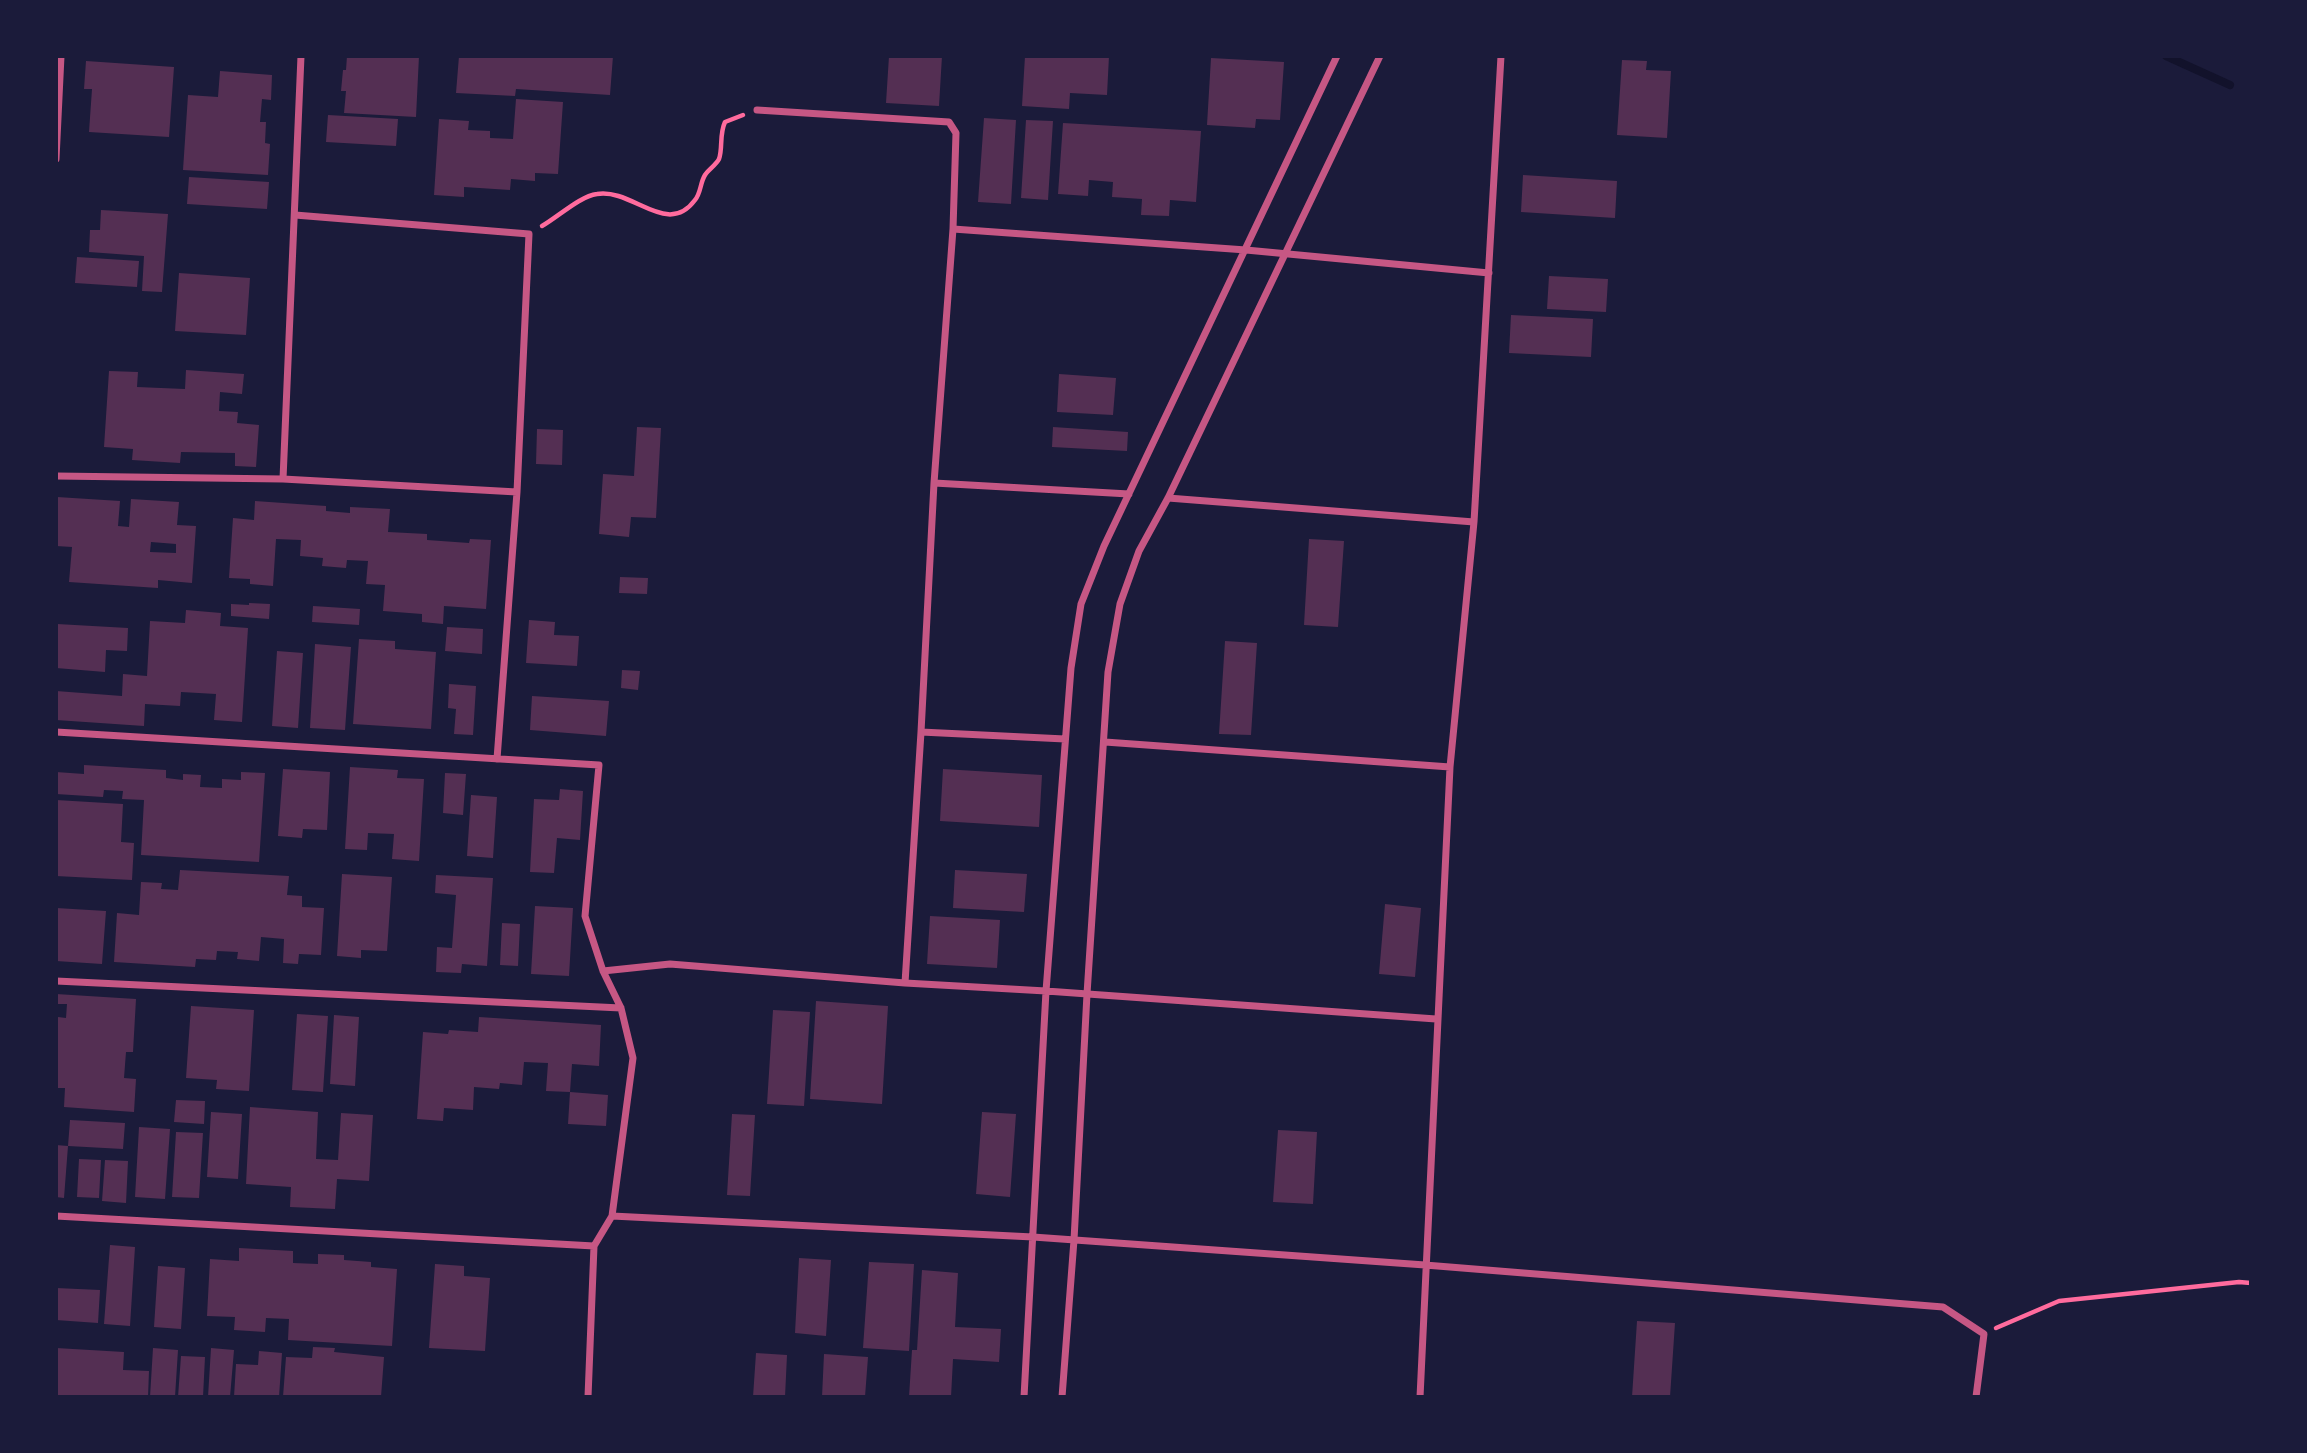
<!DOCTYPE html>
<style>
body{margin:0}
#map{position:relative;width:2307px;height:1453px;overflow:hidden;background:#1b1b3a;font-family:Arial,sans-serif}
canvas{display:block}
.frame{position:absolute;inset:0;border:58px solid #1b1b3a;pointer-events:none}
</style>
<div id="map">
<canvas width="2307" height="1453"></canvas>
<div class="frame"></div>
</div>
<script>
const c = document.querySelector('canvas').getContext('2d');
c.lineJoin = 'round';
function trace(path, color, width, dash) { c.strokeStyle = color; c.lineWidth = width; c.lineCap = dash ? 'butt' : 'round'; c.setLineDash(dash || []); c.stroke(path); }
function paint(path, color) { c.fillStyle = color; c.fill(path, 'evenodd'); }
trace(new Path2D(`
 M2166,56L2230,85`), '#12122b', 8);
paint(new Path2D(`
 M347,56H419L416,117L344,113L346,91H341L343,70H346Z
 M459,56H613L610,95L516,89L515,96L456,93Z
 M889,56H942L939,106L886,103Z
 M1025,56H1109L1107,95L1070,93L1069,109L1022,106Z
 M1211,58L1284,62L1280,120L1256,119L1255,128L1207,125Z
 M1622,60L1647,61L1646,70L1671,71L1667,138L1617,135Z
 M86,61L174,67L169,137L89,132L92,89H84Z
 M220,71L272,75L271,100L262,99L260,122H266L265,143L270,144L268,175L183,170L188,95L218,97Z
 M516,99L563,102L558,174L535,173V181L511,179L510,190L464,187V197L434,195L439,119L469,121L468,130L490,131V138L513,139Z
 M328,115L398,119L396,146L326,142Z
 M984,118L1016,120L1011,204L978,202Z
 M1026,120L1053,121L1048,200L1021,198Z
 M1063,123L1201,131L1196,202L1170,200L1169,216L1141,215L1142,199L1112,197L1113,182L1089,180L1088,196L1058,194Z
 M1523,175L1617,181L1615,218L1521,212Z
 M189,177L269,182L267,209L187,204Z
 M101,210L168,214L162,292L142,291L144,256L89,252L90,230H100Z
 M77,257L139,261L137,287L75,283Z
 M179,273L250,278L246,335L175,331Z
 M1549,276L1608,279L1606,312L1547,309Z
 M1511,315L1593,319L1591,357L1509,353Z
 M186,370L244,374L242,394L220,392L219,411L238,412L237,423L259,425L256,467L235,466V453L181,452L180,463L132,460L133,449L104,447L109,371L138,372L137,387L185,389Z
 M1059,374L1116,378L1113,415L1057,412Z
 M637,427L661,428L656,518L631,517L629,537L599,534L603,474L634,476Z
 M1053,427L1128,432L1127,451L1052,447Z
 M537,429L563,430L562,465L536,464Z
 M57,497L120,501L118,526L129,527L131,499L179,502L177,525L196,526L192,583L158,580V588L69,582L72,547L56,546ZM151,542L176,544V553L150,552Z
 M255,501L326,506V511L350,513V507L390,509L388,532L427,534V540L469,543L470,539L491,540L486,609L444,606L443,624L422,622V614L383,611L385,585L366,584L368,561L347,560L346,568L322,566L323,558L300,556L301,540L276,539L273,586L250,584V579L229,578L233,518L254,520Z
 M1309,539L1344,541L1338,627L1304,625Z
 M620,577L648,578L647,594L619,593Z
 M249,603L270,604L269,619L231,616V604L249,605Z
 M313,606L360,609L359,625L312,622Z
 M186,610L221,613L220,626L248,628L242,722L214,720L216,694L181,692L180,706L145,704L144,726L56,720V691L122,696L123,674L147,676L150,621L185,623Z
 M529,620L555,622L554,635L579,636L577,666L526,663Z
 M57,624L128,628L127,651L106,650L105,672L56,668Z
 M447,627L483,629L482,654L445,651Z
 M359,639L395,641V649L436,652L431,729L353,724Z
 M1225,641L1257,643L1251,735L1219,734Z
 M315,644L351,647L345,730L310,728Z
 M277,651L303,653L298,728L272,726Z
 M622,670L640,671L638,690L621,688Z
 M449,684L476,686L473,735L454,734L456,709L448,708Z
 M532,696L609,701L606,736L530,730Z
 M84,765L166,770V778L183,780V774L201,775L200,787L222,788V779L241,780V772L265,773L259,862L141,855L144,800L122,799L123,791L104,790L103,797L56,794V772L84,774Z
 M350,767L398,770L397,778L424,779L419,861L392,859L394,834L368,833L367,850L345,849Z
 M283,769L330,772L327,830L303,829L302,838L278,836Z
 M943,769L1042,775L1039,827L940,821Z
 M445,773L466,774L463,815L443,813Z
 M560,789L583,791L580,840L557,838L554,873L530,872L534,799L559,800Z
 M471,795L497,797L493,858L467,856Z
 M56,800L123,804L121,842L134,843L132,880L56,876Z
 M180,870L289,876L287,895L302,896V907L324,908L321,955L299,954L298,964L283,963L284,939L261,937L259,961L237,959L238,952L217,951L216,960L196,959L195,967L114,962L117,913L139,915L141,882L162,883L161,889L178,890Z
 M955,870L1027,874L1024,912L953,908Z
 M342,874L392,877L387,951L361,950V958L337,956Z
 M436,875L493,878L487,966L462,964L461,973L436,972L437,947L452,948L456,895L435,893Z
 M1385,904L1421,908L1415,977L1379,974Z
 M535,906L573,908L569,976L531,974Z
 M56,908L106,911L102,964L56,961Z
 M930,916L1000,920L997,968L927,964Z
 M502,923L520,924L518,966L500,965Z
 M56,994L136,999L133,1052H126L124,1078L136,1079L134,1112L64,1107L65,1088H56V1048L58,1017L66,1018L67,1004H56Z
 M816,1001L888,1006L882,1104L810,1099Z
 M191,1006L254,1010L249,1091L216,1089L217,1080L186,1078Z
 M773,1010L810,1012L804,1106L767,1104Z
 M297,1014L328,1016L323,1092L292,1090Z
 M334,1015L359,1017L355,1086L330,1084Z
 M479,1017L601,1025L599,1066L572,1064L570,1092L546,1091L548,1063L524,1062L522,1085L500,1083L499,1089L474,1087L473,1110L444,1108L443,1121L417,1119L423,1032L448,1034L449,1030L478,1032Z
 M570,1092L608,1095L606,1126L568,1124Z
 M176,1100L205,1101L204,1124L174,1122Z
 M250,1107L318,1112L316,1159L338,1160L341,1113L373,1115L369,1181L337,1179L335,1209L290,1207L291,1187L246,1184Z
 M211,1112L242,1114L238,1179L207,1177Z
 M982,1112L1016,1114L1010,1197L976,1194Z
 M732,1114L755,1115L750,1196L727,1195Z
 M70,1120L125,1123L123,1149L68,1146Z
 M139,1127L170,1129L165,1199L135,1197Z
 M1278,1130L1317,1132L1313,1204L1273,1202Z
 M176,1132L203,1133L199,1198L172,1197Z
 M56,1145L68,1146L64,1198L56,1197Z
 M79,1159L101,1160L99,1198L77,1197Z
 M105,1160L128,1161L126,1203L102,1201Z
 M110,1245L135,1247L130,1326L104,1324Z
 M239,1248L293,1251V1263L318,1264V1254L344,1255V1260L371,1262V1267L397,1269L392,1346L288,1340L289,1319L266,1318L265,1332L234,1330L235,1317L207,1316L210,1259L239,1261Z
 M799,1258L831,1260L826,1336L795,1333Z
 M869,1262L914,1264L909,1351L863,1348Z
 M435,1264L464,1266V1276L490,1278L485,1351L429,1348Z
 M158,1266L185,1268L181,1329L154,1327Z
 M922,1270L958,1273L955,1327L1001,1329L999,1362L953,1359L951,1397H909L912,1350H917Z
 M56,1288L100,1290L98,1323L56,1320Z
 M1637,1321L1675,1323L1670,1397H1632Z
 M313,1347L335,1348L334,1352L384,1357L381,1397H283L286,1357L312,1358Z
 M56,1348L124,1352L123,1370L149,1371L148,1397H56Z
 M153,1348L178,1350L175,1397H150Z
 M211,1348L234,1350L230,1397H208Z
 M259,1351L282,1353L279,1397H234L236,1364L258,1365Z
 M756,1353L787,1355L785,1397H753Z
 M824,1354L868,1357L865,1397H822Z
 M181,1356L205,1357L203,1397H178Z`), '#542f53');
trace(new Path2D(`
 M542,226C558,217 580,196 597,194C633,188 667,238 695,200C701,193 700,183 705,175C708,170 716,165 719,159C723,148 719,135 725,122L743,115
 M1996,1328L2059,1301L2239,1282L2251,1283`), '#ff6b9d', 4.5);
trace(new Path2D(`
 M757,110L949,122L956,133L953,229L934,483L921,732L905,983
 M56,159L61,56
 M295,215L529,234L517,492L497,759
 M953,229L1246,250L1489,273
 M56,476L283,479L517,492
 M283,479L301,56
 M934,483L1129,494
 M1168,498L1474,522
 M56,732L599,765L585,916L603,971L621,1008L633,1058L612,1216L594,1246L588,1397
 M921,732L1065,739
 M1105,742L1450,767
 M603,971L670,964L905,983L1046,991L1436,1019
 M56,981L621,1008
 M56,1216L594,1246
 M612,1216L1033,1237L1425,1265L1943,1307L1984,1334L1976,1397
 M1024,1397L1046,991L1071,668L1081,604L1104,546L1337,56
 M1062,1397L1074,1240L1087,994L1108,672L1120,604L1139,551L1168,498L1380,56
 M1420,1397L1450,767L1474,522L1501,56`), '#c65784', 7);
</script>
